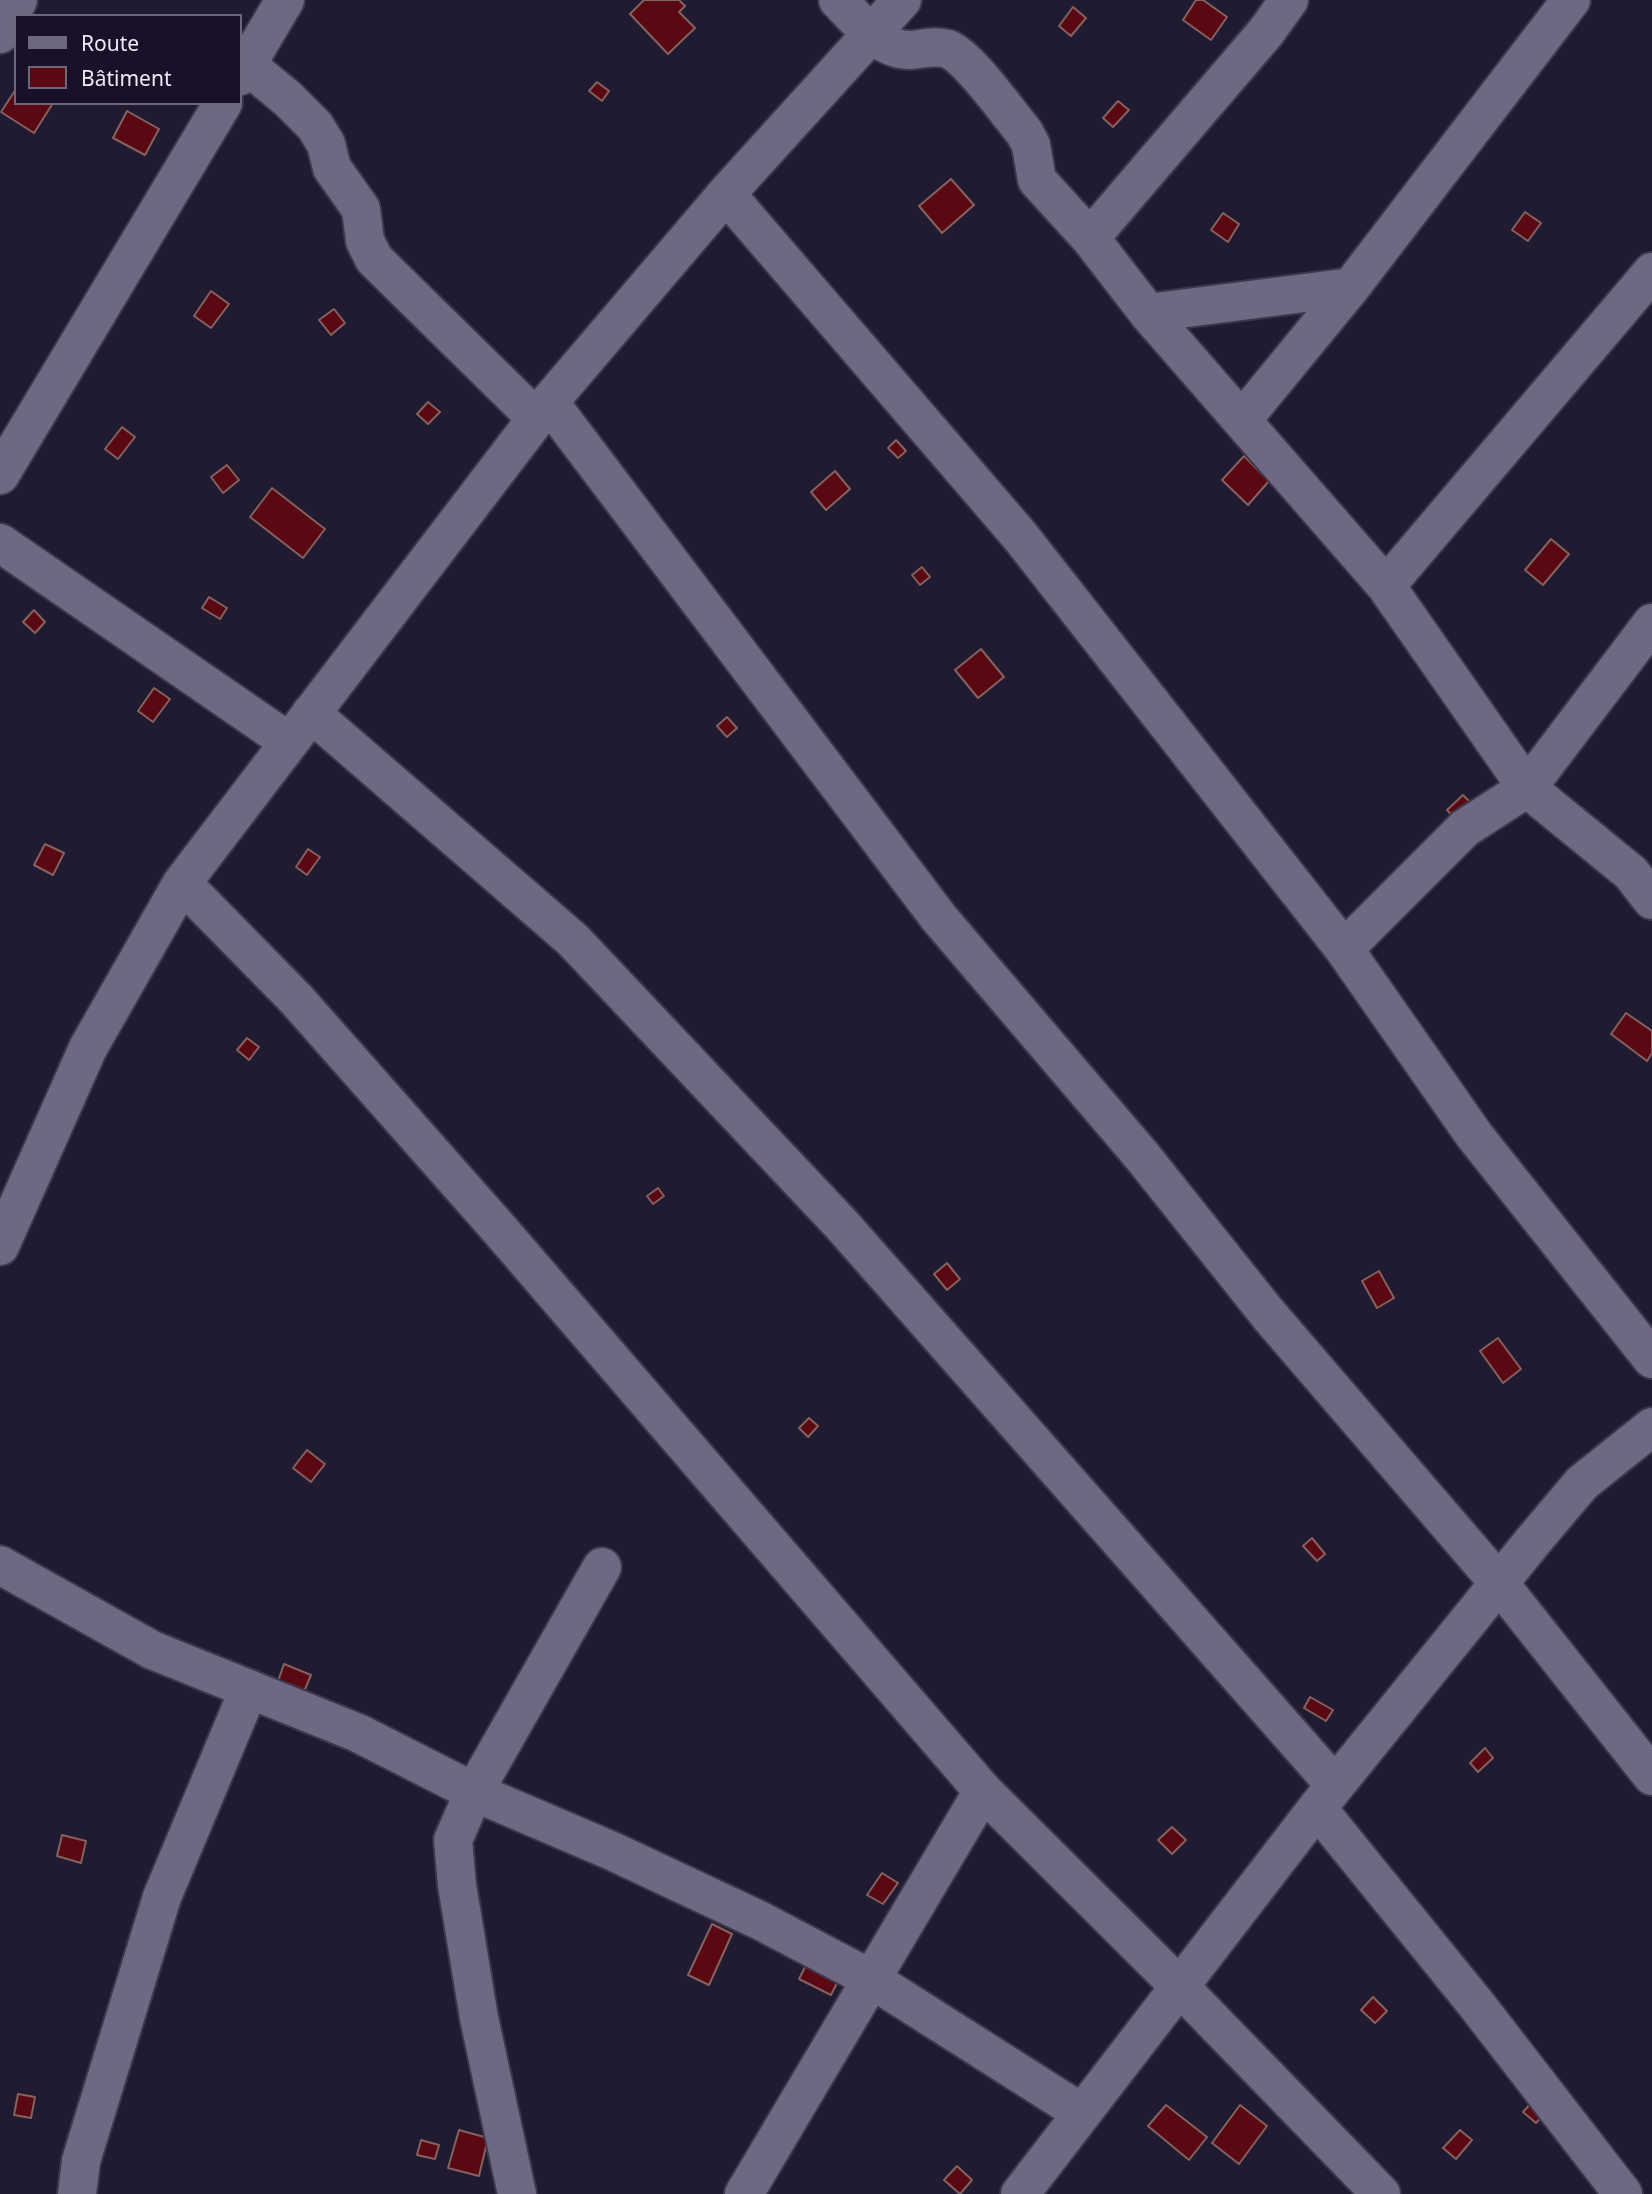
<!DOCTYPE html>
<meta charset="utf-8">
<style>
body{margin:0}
#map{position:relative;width:1652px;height:2194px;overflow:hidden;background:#211b31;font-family:"Noto Sans",sans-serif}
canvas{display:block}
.legend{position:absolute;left:14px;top:14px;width:228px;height:91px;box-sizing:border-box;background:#181127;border:2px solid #6d677b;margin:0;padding:9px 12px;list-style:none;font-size:21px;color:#ece9f9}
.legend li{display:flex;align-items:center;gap:14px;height:35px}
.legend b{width:35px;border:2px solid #6d677b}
</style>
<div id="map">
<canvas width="1652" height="2194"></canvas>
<ul class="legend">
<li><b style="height:9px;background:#6f6883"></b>Route</li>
<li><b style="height:19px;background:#5a0811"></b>Bâtiment</li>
</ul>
</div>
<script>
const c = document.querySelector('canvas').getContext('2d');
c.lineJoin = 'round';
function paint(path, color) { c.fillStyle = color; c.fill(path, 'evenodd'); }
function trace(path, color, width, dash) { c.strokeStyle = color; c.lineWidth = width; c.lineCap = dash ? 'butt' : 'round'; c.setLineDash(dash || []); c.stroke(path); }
const building = new Path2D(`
 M644,0H679L685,6L679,12L695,28L668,54L630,14Z
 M1196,0H1203L1227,17L1211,40L1183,20Z
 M1073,7L1086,18L1071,36L1059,26Z
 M597,82L609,91L602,101L589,91Z
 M16,89V103H53L34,133L1,112Z
 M1118,101L1129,110L1113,127L1103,118Z
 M127,111L159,129L145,155L113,138Z
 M951,179L974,205L942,233L919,206Z
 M1525,212L1541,223L1528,241L1512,230Z
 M1223,213L1239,224L1228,242L1211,230Z
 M211,291L229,304L211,328L194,316Z
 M334,309L345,323L331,335L319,320Z
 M428,402L440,412L428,424L417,414Z
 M122,427L135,437L118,459L105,449Z
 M896,440L906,451L898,458L888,448Z
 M1244,456L1269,481L1248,505L1222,480Z
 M227,465L239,480L223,493L211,477Z
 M835,471L850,489L826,510L811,492Z
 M272,488L325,529L303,558L250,517Z
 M1551,539L1569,554L1543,585L1525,570Z
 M922,567L930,577L920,585L912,575Z
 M209,597L227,608L220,619L202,608Z
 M34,610L45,622L35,633L23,622Z
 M981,649L1004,677L978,698L955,670Z
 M154,688L170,699L153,722L138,711Z
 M727,717L737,728L727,737L717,726Z
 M1463,795L1479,811L1462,826L1447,810Z
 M45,844L64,853L53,875L34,865Z
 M308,849L320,857L307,875L296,867Z
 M1626,1013L1652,1031V1053L1647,1061L1611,1034Z
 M247,1038L259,1047L249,1060L237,1050Z
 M658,1188L664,1196L653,1204L647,1196Z
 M947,1263L960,1279L947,1290L934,1274Z
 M1379,1271L1394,1298L1377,1308L1362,1281Z
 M1498,1338L1521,1369L1503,1383L1480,1351Z
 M809,1418L818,1426L808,1437L799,1428Z
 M307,1450L325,1464L311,1482L293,1468Z
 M1312,1538L1325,1554L1317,1561L1303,1546Z
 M284,1664L311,1675L303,1694L277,1684Z
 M1310,1697L1333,1710L1326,1721L1304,1708Z
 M1485,1748L1493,1758L1478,1772L1470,1763Z
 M1172,1827L1186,1840L1172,1854L1158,1840Z
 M62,1835L86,1841L81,1863L57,1856Z
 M882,1873L898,1883L883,1904L867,1895Z
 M712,1924L732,1934L709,1985L688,1975Z
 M809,1959L841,1975L831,1995L799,1979Z
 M1373,1997L1387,2011L1375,2023L1361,2010Z
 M18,2094L35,2097L31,2118L14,2115Z
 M1534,2100L1547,2111L1536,2123L1523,2112Z
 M1166,2105L1207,2137L1189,2160L1148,2126Z
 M1240,2105L1267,2126L1239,2164L1212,2143Z
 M459,2130L488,2138L479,2176L448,2168Z
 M1460,2130L1472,2140L1456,2159L1443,2148Z
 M421,2140L439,2145L435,2159L417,2155Z
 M957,2166L972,2180L960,2194L944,2180Z`);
paint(building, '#5a0811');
trace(building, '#836260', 2);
const street = new Path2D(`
 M838,0C858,20 880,50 910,50C923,49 935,45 948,49C970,58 1007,112 1024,132L1031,145L1037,180L1090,238L1148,313L1386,586L1527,788L1631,873L1652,900
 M0,34L18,0
 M247,65L288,99L315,126L326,144L332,168L361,209L365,241L374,259L536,418
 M240,76L285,0
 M726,194L1020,536L1344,949L1474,1135L1652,1359
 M1090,238L1266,32L1289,0
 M1148,313L1351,287
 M549,402L939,918L1142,1156L1268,1314L1499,1583L1652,1776
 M1242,420L1351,287L1571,0
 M0,475L223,103
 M0,543L289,742
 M1386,586L1652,272
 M311,713L573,940L842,1225L1335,1785
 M182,883L296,999L500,1230L983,1791L1179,1986L1381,2194
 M1344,949L1465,828L1527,788L1652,623
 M0,1246L88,1048L182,883L549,402L726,194L902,0
 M0,1565L152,1650L358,1733L474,1792L612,1851L761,1921L871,1979L1082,2113
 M1317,1808L1476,2004L1623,2194
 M77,2194L81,2161L162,1897L249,1689
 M517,2194L479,2018L457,1885L453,1840L474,1792L602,1567
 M744,2194L983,1791
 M1020,2194L1317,1808L1533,1541L1582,1483L1652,1427`);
trace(street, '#3c374a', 42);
trace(street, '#6f6883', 38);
</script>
